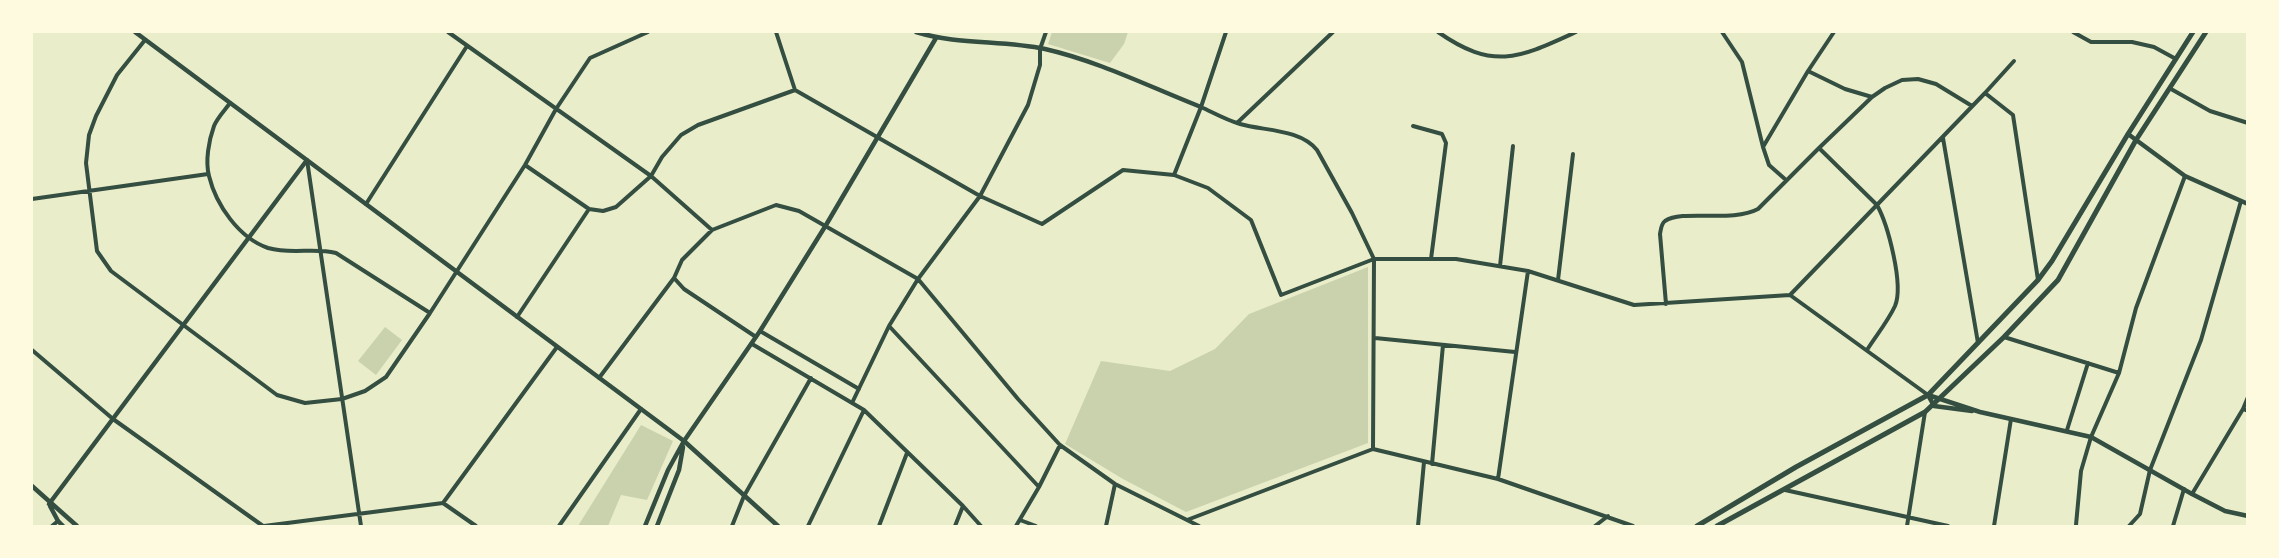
<!DOCTYPE html>
<style>
body{margin:0}
#map{position:relative;width:2279px;height:558px;overflow:hidden;background:#e9edc9;font-family:"Source Serif 4",serif}
canvas{display:block}
.frame{position:absolute;inset:0;border:33px solid #fefae0;pointer-events:none}
</style>
<div id="map">
<canvas width="2279" height="558"></canvas>
<div class="frame"></div>
</div>
<script>
const c = document.querySelector('canvas').getContext('2d');
c.lineJoin = 'round';
function paint(path, color) { c.fillStyle = color; c.fill(path, 'evenodd'); }
function trace(path, color, width, dash) { c.strokeStyle = color; c.lineWidth = width; c.lineCap = dash ? 'butt' : 'round'; c.setLineDash(dash || []); c.stroke(path); }
paint(new Path2D(`
 M1052,32H1128L1124,44L1110,63L1048,44Z
 M1368,267V443L1186,512L1123,479L1065,444L1101,361L1170,371L1215,349L1249,314Z
 M385,327L402,340L376,375L358,361Z
 M641,425L673,441L647,500L621,495L608,526H578Z`), '#cad2ad');
trace(new Path2D(`
 M448,32L651,176L712,230L776,205L799,211L918,279L889,326L852,403
 M776,32L795,90L980,196L1042,224L1123,170L1174,175L1208,188L1251,220L1281,295L1374,259H1456L1528,271L1634,305L1790,295L1928,395
 M1046,32L1040,49V65L1028,105L980,196L918,279L1018,399L1060,445L1115,484L1199,526
 M1438,32C1494,71 1519,58 1576,32
 M1722,32L1742,62L1763,147
 M2073,32L2091,42H2132L2154,47L2176,59
 M145,40L117,75L96,116L89,135L86,163L97,251L111,271L277,395L305,403L342,399L365,391L386,377L430,313L525,165L556,109L590,58L648,32
 M2014,61L1985,93L2013,115L2038,280
 M1808,71L1845,89L1872,97
 M2171,89L2210,111L2248,123
 M230,103C225,110 217,118 214,126C209,140 205,161 209,176C216,205 239,238 268,248C293,255 313,247 336,253L430,313
 M1201,107C1214,113 1226,120 1240,124C1265,131 1300,129 1317,150L1352,213L1374,259L1373,449
 M1237,123L1333,32
 M1413,126L1442,134L1446,143L1431,259
 M1943,138L1978,343
 M1819,148L1877,205C1888,225 1904,285 1895,306C1888,321 1876,336 1867,350
 M307,160L361,526
 M525,165L589,209
 M1174,175L1201,107L1226,32
 M1786,180L1769,165L1763,147L1808,71L1834,32
 M32,199L208,174
 M366,204L467,46
 M1500,266L1513,146
 M674,278L684,289L756,337
 M1558,280L1573,154
 M1790,295L1985,93
 M1666,304L1660,234C1661,229 1661,224 1665,221C1683,209 1732,223 1758,209L1819,148L1872,97L1885,88L1902,80L1918,79L1936,84L1972,106
 M517,317L589,209L603,211L616,207L651,176L662,157L681,135L698,125L795,90
 M889,326L1039,487
 M760,331L859,389
 M2004,337L2119,373
 M1375,338L1515,352
 M752,344L864,410L963,506L981,526
 M32,350L113,419L263,526
 M599,378L674,278L682,260L712,230
 M2243,409L2248,397
 M2067,430L2088,363
 M1432,464L1443,345
 M1498,479L1528,271
 M1785,490L1948,526
 M2192,494L2243,409L2248,411
 M443,503L557,347
 M1020,520L1036,526
 M1187,520L1373,449L1498,479L1633,526
 M2076,525L2081,471L2091,437L2119,373L2136,308L2185,176
 M52,526L58,521
 M264,526L443,503L476,526
 M559,526L641,409
 M732,526L744,496L811,378
 M808,526L864,410
 M879,526L907,453
 M955,526L963,506
 M1016,526L1039,487L1060,445
 M1106,526L1115,484
 M1418,526L1424,462
 M1595,526L1608,516
 M1907,526L1925,412
 M1994,526L2011,419
 M2129,526L2140,514L2150,470L2201,340L2241,201
 M2173,526L2184,489`), '#344e41', 4);
trace(new Path2D(`
 M135,32L684,441L778,526
 M916,32C958,45 1002,40 1045,49C1098,61 1150,87 1201,107
 M2128,134L2185,176L2248,204
 M1928,395L1980,412L2091,437L2192,494L2225,511L2248,516
 M1928,395L1934,406L1972,411
 M32,486L77,526
 M49,504L307,160
 M50,506L58,521L63,526
 M645,526L668,470L684,441L760,331L826,225L936,38
 M657,526L679,470L683,447`), '#344e41', 4.5);
trace(new Path2D(`
 M1697,526L1796,467L1928,395L2038,280L2052,261L2128,134L2193,32
 M1717,526L1925,412L2004,337L2058,280L2136,140L2206,32`), '#344e41', 5);
</script>
